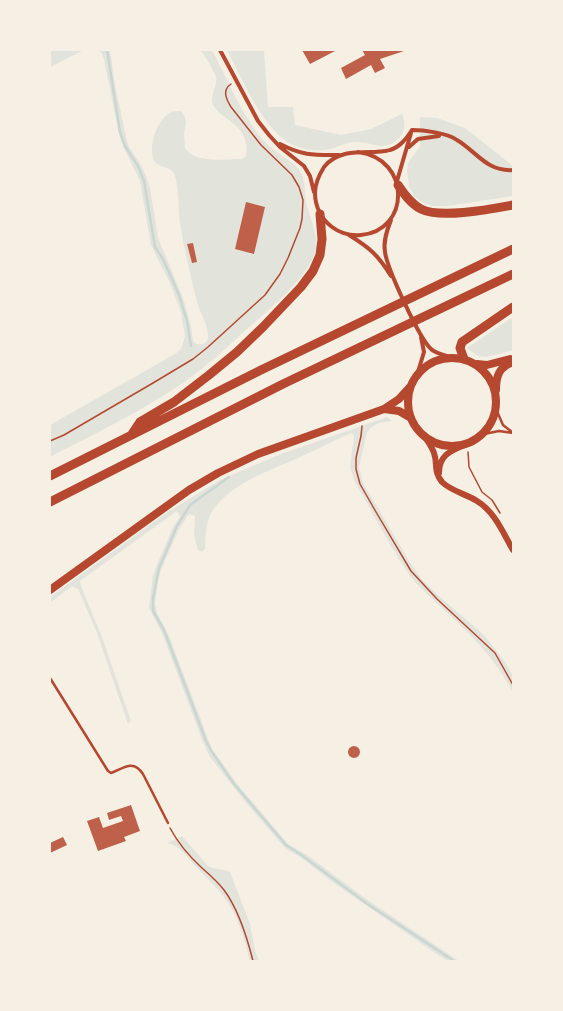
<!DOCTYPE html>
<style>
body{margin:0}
#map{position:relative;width:563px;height:1011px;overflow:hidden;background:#f6efe4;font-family:"Public Sans",sans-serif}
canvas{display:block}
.frame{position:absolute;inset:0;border:51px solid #f6efe4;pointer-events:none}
</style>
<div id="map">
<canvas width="563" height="1011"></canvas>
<div class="frame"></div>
</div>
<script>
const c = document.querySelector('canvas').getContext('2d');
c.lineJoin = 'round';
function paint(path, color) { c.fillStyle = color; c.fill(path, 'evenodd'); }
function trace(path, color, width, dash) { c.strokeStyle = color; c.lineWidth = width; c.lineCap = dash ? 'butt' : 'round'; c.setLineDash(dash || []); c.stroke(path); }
paint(new Path2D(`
 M50,50H88L82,51L50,67Z
 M97,50H110L115,85L126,137L129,147L141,165L146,176L150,188L158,238L183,298L191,326L193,341L196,344C201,345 207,344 208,338C210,327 198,310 196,298C190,273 184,248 180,223C178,209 179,194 176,180C173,163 161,170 155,162C147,149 156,123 167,115C171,111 176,111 181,111L185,117L186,123L184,133L185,148C195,164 225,159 242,159L246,156C249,137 240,128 226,118C221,114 216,110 213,105C209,96 218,86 216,77C215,72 204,55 201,50H212C227,78 239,109 259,135C264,142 271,148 278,153C286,159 297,164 301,173C306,182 304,192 306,202C310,220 322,240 313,258C299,285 270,309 247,329C231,343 216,358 199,371C155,405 100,431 50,457V425L175,354L181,349L185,337L181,312L170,283L151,245L140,181L123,146L119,134L104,59L101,52Z
 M227,50H264L268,107H293L295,125L341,135L371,129L402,114C405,122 406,130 400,137C383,155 371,140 352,142C345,143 340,146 334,148C316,153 296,150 282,138C259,119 241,77 227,50Z
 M420,117L437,118L465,128L513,166V196L447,206H432L423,203L414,196L409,186L407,170L408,163L420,146Z
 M513,317V350L487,357L478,356L467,348Z
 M387,417L392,421L379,423L372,427L367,432L359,467L363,483L411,564L421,578L439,596L485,636L505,662L513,676V693C491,648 452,619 417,584L410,576L392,548L354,480L350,466L354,437L353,434L351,433C333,441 316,450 298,458C269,471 232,483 213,510C205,521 206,536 205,549L202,552L198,550L194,535L195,516L189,514L179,529L161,570L158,581L155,603L157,613L169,636L212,749L238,785L288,844L307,855L369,901L459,961H448L438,955L334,883L303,859L285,848L248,805L210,757L203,742L162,633L149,608L153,575L156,567L173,527L180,517L177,511L80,581L81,586L102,637L131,721L128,724L97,633L78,589L72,586L50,603V597L169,511L220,480L281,454Z
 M182,836L208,866C215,870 222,868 230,872L250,924L255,950L259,961H250C245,943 240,922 230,906C221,891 209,880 197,868C188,858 181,846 167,843Z`), '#e2e4dc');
trace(new Path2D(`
 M107,50L120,132L125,146L138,166L144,181L155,247L163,259L179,295L187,321L191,346
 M229,477L190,505L177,526L159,568L153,599V611L164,630L206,741L212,752L234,784L286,845L300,854L366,903L454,961`), '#c9d6d2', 2.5);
paint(new Path2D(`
 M302,50H337L310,64Z
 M362,50H407L380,59L385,68L375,73L371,65L346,79L341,68L365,55Z
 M246,202L265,207L254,254L235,249Z
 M193,243L197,262L192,263L187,244Z
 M348 752a6 6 0 1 1 12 0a6 6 0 1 1-12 0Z
 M131,805L140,831L124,837L126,841L98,851L87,821L99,817L103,828L123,821L121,816L109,820L107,813Z
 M63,837L67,845L50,853V843Z`), '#bf614a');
trace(new Path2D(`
 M362,426L361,436L356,458V469L360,484L376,512L411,571L437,599L495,653L513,685
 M50,441L64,435L153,383L193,359L208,347L265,295L280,274L288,258L300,228L302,219L303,200L299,187L292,175L261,145L231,107C226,99 222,90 231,84
 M468,452L469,467L482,492L492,500L500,513
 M170,828C178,843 190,857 202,868C210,875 218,882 224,890C239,910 247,937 253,961`), '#b5482f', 1.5);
trace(new Path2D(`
 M496,409L503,425L512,432
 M484,434L499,431L513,433
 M50,678L108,771L111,773C124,768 133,759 143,774L168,823`), '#b5482f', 2.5);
trace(new Path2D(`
 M220,50L258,121L269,135L280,147L304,166L310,176L314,192
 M412,130C423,130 448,133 457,140C477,152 487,172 513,170
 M280,144C303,156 314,155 339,155
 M409,147L418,139L439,136
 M358,152C412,159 410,231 361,235C351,236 340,233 332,227C321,219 315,206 315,193C315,183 319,175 324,167C337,151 356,152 375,152C380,151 385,152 390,150C400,147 406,139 412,130
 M397,181L411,133
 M391,220C387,230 383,241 385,252C387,268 419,338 431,349C436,354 446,355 453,358
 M349,235C370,248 378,255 391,276
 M417,375L424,352L421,337`), '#b5482f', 4);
trace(new Path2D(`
 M425,437C428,442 432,447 434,453C438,464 433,471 442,482C451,491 466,494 477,501C495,512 503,533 513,550
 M439,473C439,452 455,450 471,442`), '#b5482f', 6);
trace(new Path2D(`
 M408 402a44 44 0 1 1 88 0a44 44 0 1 1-88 0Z
 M477,364L487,365L510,359
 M496,390C496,376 499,367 513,362
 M384,409L399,411L411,418
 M50,590L189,490L218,473L258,454L384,409L399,399L410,387`), '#b5482f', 8);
trace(new Path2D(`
 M398,185C404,194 411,204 421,209C440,219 491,209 513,205
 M464,359L460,348L462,342L513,307
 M132,434L140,422L174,402L209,375L237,352L263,327L301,287L313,271L320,255L322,239L320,214
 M50,476L261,370L513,249
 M50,502L283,384L513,274`), '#b5482f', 9);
</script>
